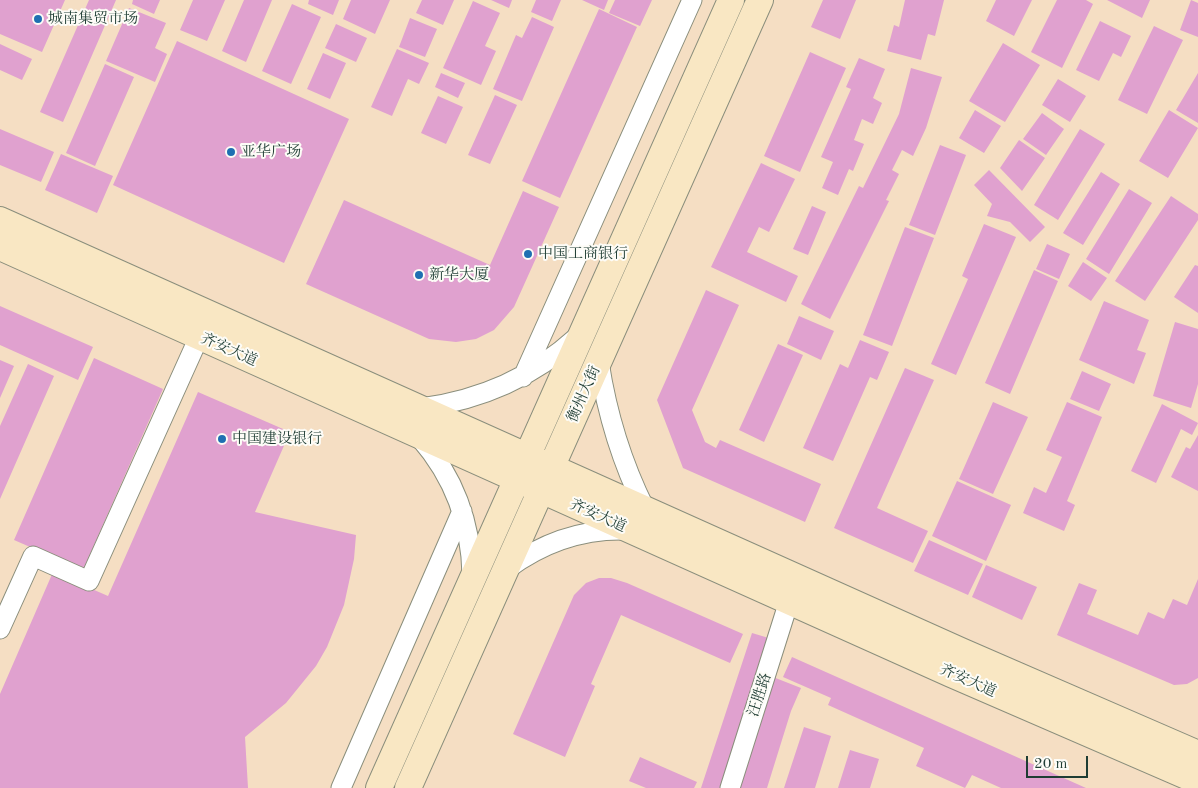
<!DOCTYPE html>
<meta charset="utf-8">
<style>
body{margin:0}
#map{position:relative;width:1198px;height:788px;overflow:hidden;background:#f5dec3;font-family:"Old Standard TT",serif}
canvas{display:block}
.scale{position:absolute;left:1026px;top:756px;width:62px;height:22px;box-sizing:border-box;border:2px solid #1f3d34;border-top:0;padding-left:6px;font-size:15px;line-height:18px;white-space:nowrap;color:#1f3d34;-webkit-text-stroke:4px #fdfcf7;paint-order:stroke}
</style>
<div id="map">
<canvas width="1198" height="788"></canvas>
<div class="scale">20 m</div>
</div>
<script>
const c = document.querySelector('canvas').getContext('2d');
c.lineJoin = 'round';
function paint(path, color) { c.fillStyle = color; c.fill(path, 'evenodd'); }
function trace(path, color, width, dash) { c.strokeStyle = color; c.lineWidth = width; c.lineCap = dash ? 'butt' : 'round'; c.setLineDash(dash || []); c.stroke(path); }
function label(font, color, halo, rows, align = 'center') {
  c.font = font + ' "Old Standard TT","Noto Serif SC",serif'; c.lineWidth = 4; c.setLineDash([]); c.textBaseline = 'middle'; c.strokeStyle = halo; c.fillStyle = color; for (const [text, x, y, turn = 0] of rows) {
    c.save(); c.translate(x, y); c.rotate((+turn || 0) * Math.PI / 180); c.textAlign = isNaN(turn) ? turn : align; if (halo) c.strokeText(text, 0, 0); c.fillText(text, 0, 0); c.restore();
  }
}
paint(new Path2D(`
 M0,0H65L42,52L0,34Z
 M89,0H116L63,122L40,112Z
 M133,0H160L154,14L132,4Z
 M193,0H225L207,41L180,30Z
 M244,0H272L246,62L222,51Z
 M309,0H339L333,15L308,4Z
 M351,0H390L375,34L343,19Z
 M422,0H454L443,25L416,13Z
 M491,0H512L509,8Z
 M536,0H561L552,21L531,12Z
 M582,0H608L604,10Z
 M615,0H652L640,26L609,13Z
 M823,0H856L840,39L811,27Z
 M905,0H944L935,36L928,34L921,60L887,51L894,25L899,27Z
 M996,0H1032L1014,36L986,21Z
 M1057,0H1086L1093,4L1062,68L1031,52Z
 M1107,0H1150L1142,18Z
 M1191,0L1198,3V37L1180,30Z
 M473,1L500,13L485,46L496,51L481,85L443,68Z
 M292,4L321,17L291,84L262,71Z
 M129,8L166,23L155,48L167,54L155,82L106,61Z
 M599,9L637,27L560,198L522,181Z
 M532,17L554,27L522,101L493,89L516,35L522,38Z
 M410,18L437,29L425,57L399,47Z
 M1100,21L1131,36L1121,57L1113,53L1099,81L1076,70Z
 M336,24L367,38L356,62L325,48Z
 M1154,26L1183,40L1147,114L1118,100Z
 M177,41L349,119L284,263L113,185Z
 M1003,43L1040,65L1005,122L969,101Z
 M0,44L32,59L22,80L0,70Z
 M397,49L429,63L419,84L408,79L392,116L371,107Z
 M810,52L846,68L800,172L764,156Z
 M323,53L346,63L330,99L307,89Z
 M859,58L885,69L873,98L882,103L873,124L862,119L854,140L864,144L853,171L849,169L838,195L822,188L833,162L821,157L851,89L846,87Z
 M105,64L134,77L95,166L66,153Z
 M911,68L942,77L926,128L913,156L902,150L892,170L899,174L886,200L889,201L830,319L801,304L859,186L863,188L899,114Z
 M441,73L465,83L458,98L435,87Z
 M1198,73V123L1176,110Z
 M1058,79L1086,96L1070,122L1042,105Z
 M495,95L517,105L490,164L468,155Z
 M438,96L463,107L446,144L421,133Z
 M975,110L1001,126L984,153L959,138Z
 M1169,110L1198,128L1168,178L1139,161Z
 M1042,113L1064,129L1046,155L1023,139Z
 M0,129L54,152L41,182L0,165Z
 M1080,129L1105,144L1058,220L1034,205Z
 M1019,140L1045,158L1022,191L1000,168Z
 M940,145L966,155L935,235L909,225Z
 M61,154L113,176L97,213L45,190Z
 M761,163L795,179L769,232L759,227L747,252L798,276L786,302L711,267Z
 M989,170L1045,227L1030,242L1010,222L987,216L992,204L974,185Z
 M1101,172L1120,184L1083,245L1063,233Z
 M1129,189L1152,203L1109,274L1086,259Z
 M523,191L559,207L514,307L494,330L476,339L456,342L429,339L306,284L344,200L490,265Z
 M1171,196L1198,214V220L1145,301L1115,281Z
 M812,206L826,212L808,255L793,249Z
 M984,224L1016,237L956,375L931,364L968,279L962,276Z
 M905,227L934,238L892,346L863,335Z
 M1047,244L1070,254L1059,279L1036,269Z
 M1083,262L1107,278L1091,301L1068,286Z
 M1195,265L1198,266V313L1174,297Z
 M1034,270L1058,281L1010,394L985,383Z
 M706,290L739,305L692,410L705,442L716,448L720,440L821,484L805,522L683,468L657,400Z
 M1104,301L1149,320L1137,350L1146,353L1134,384L1079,360Z
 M0,306L93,347L78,380L0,345Z
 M799,316L834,331L821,360L787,344Z
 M1175,322L1198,329V384L1191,408L1153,396Z
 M860,340L889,352L877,380L870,377L833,461L803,448L840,364L848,368Z
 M778,344L803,355L764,442L739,430Z
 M94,358L163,389L83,570L14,540Z
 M0,360L14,366L0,398Z
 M28,364L54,376L0,499V426Z
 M905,368L934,380L877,508L928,531L913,563L834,528Z
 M1082,371L1111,384L1099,411L1070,399Z
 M198,392L290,432L255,512L356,535L354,559L344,605L327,647L316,666L286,703L245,737L248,788H0V694L53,572L108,596Z
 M993,402L1028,417L993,494L959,479Z
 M1067,402L1102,417L1067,501L1075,505L1064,531L1023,513L1034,487L1046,493L1062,457L1046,450Z
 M1162,404L1198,423L1192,435L1181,429L1156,483L1131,471Z
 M1198,435V491L1171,477L1186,447L1190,449Z
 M957,481L1011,505L986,561L932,536Z
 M929,540L983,564L968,595L914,571Z
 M986,565L1037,587L1022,620L972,597Z
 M599,578H611L627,583L743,634L730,663L621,615L591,684L595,686L565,757L513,734L574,595L586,583Z
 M1198,579V678L1187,684L1174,685L1057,635L1079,583L1097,590L1087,614L1138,635L1148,612L1164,619L1173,599L1187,605Z
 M752,633L772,639L723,788H701Z
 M792,657L936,721L1086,788H1001L972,775L965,788L916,766L924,748L828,705L831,698L783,677Z
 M773,677L801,688L791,711L767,788H737Z
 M804,727L831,736L815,788H784Z
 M850,750L879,759L870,788H838Z
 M640,757L697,782L694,788H646L629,781Z`), '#e0a1cf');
const street = new Path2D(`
 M599,362C607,414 621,461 645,509
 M523,377L692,0
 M421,408C481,400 532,378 577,337
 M420,438C454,477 471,523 472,575
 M507,569C542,543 581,529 625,530
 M0,629L33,556L89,581L199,337
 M341,788L462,511
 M730,788L789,601`);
const secondary = new Path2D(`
 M0,220L961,651L1198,754
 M0,247L951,674L1198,781
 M379,788L731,0
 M408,788L760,0`);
trace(street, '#8a8e7c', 21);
trace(secondary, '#8a8e7c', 28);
trace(street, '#fff', 19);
trace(secondary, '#f9e7c3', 26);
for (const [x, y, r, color] of [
 [38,19,5,"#1f6fb2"],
 [231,152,5,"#1f6fb2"],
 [528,254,5,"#1f6fb2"],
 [419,275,5,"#1f6fb2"],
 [222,439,5,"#1f6fb2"]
]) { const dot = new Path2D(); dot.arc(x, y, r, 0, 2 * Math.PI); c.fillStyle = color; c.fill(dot); trace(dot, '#fdfcf7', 2); }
label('15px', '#1f3d34', '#fdfcf7', [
 ["城南集贸市场",48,19],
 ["亚华广场",241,152],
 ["中国工商银行",538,254],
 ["新华大厦",429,275],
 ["中国建设银行",232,439]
], 'left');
label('15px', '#1f3d34', '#fdfcf7', [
 ["齐安大道",229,350,24],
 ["衡州大街",584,394,-66],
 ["齐安大道",598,516,24],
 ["齐安大道",968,681,24],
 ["汪胜路",760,695,-72]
]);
</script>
